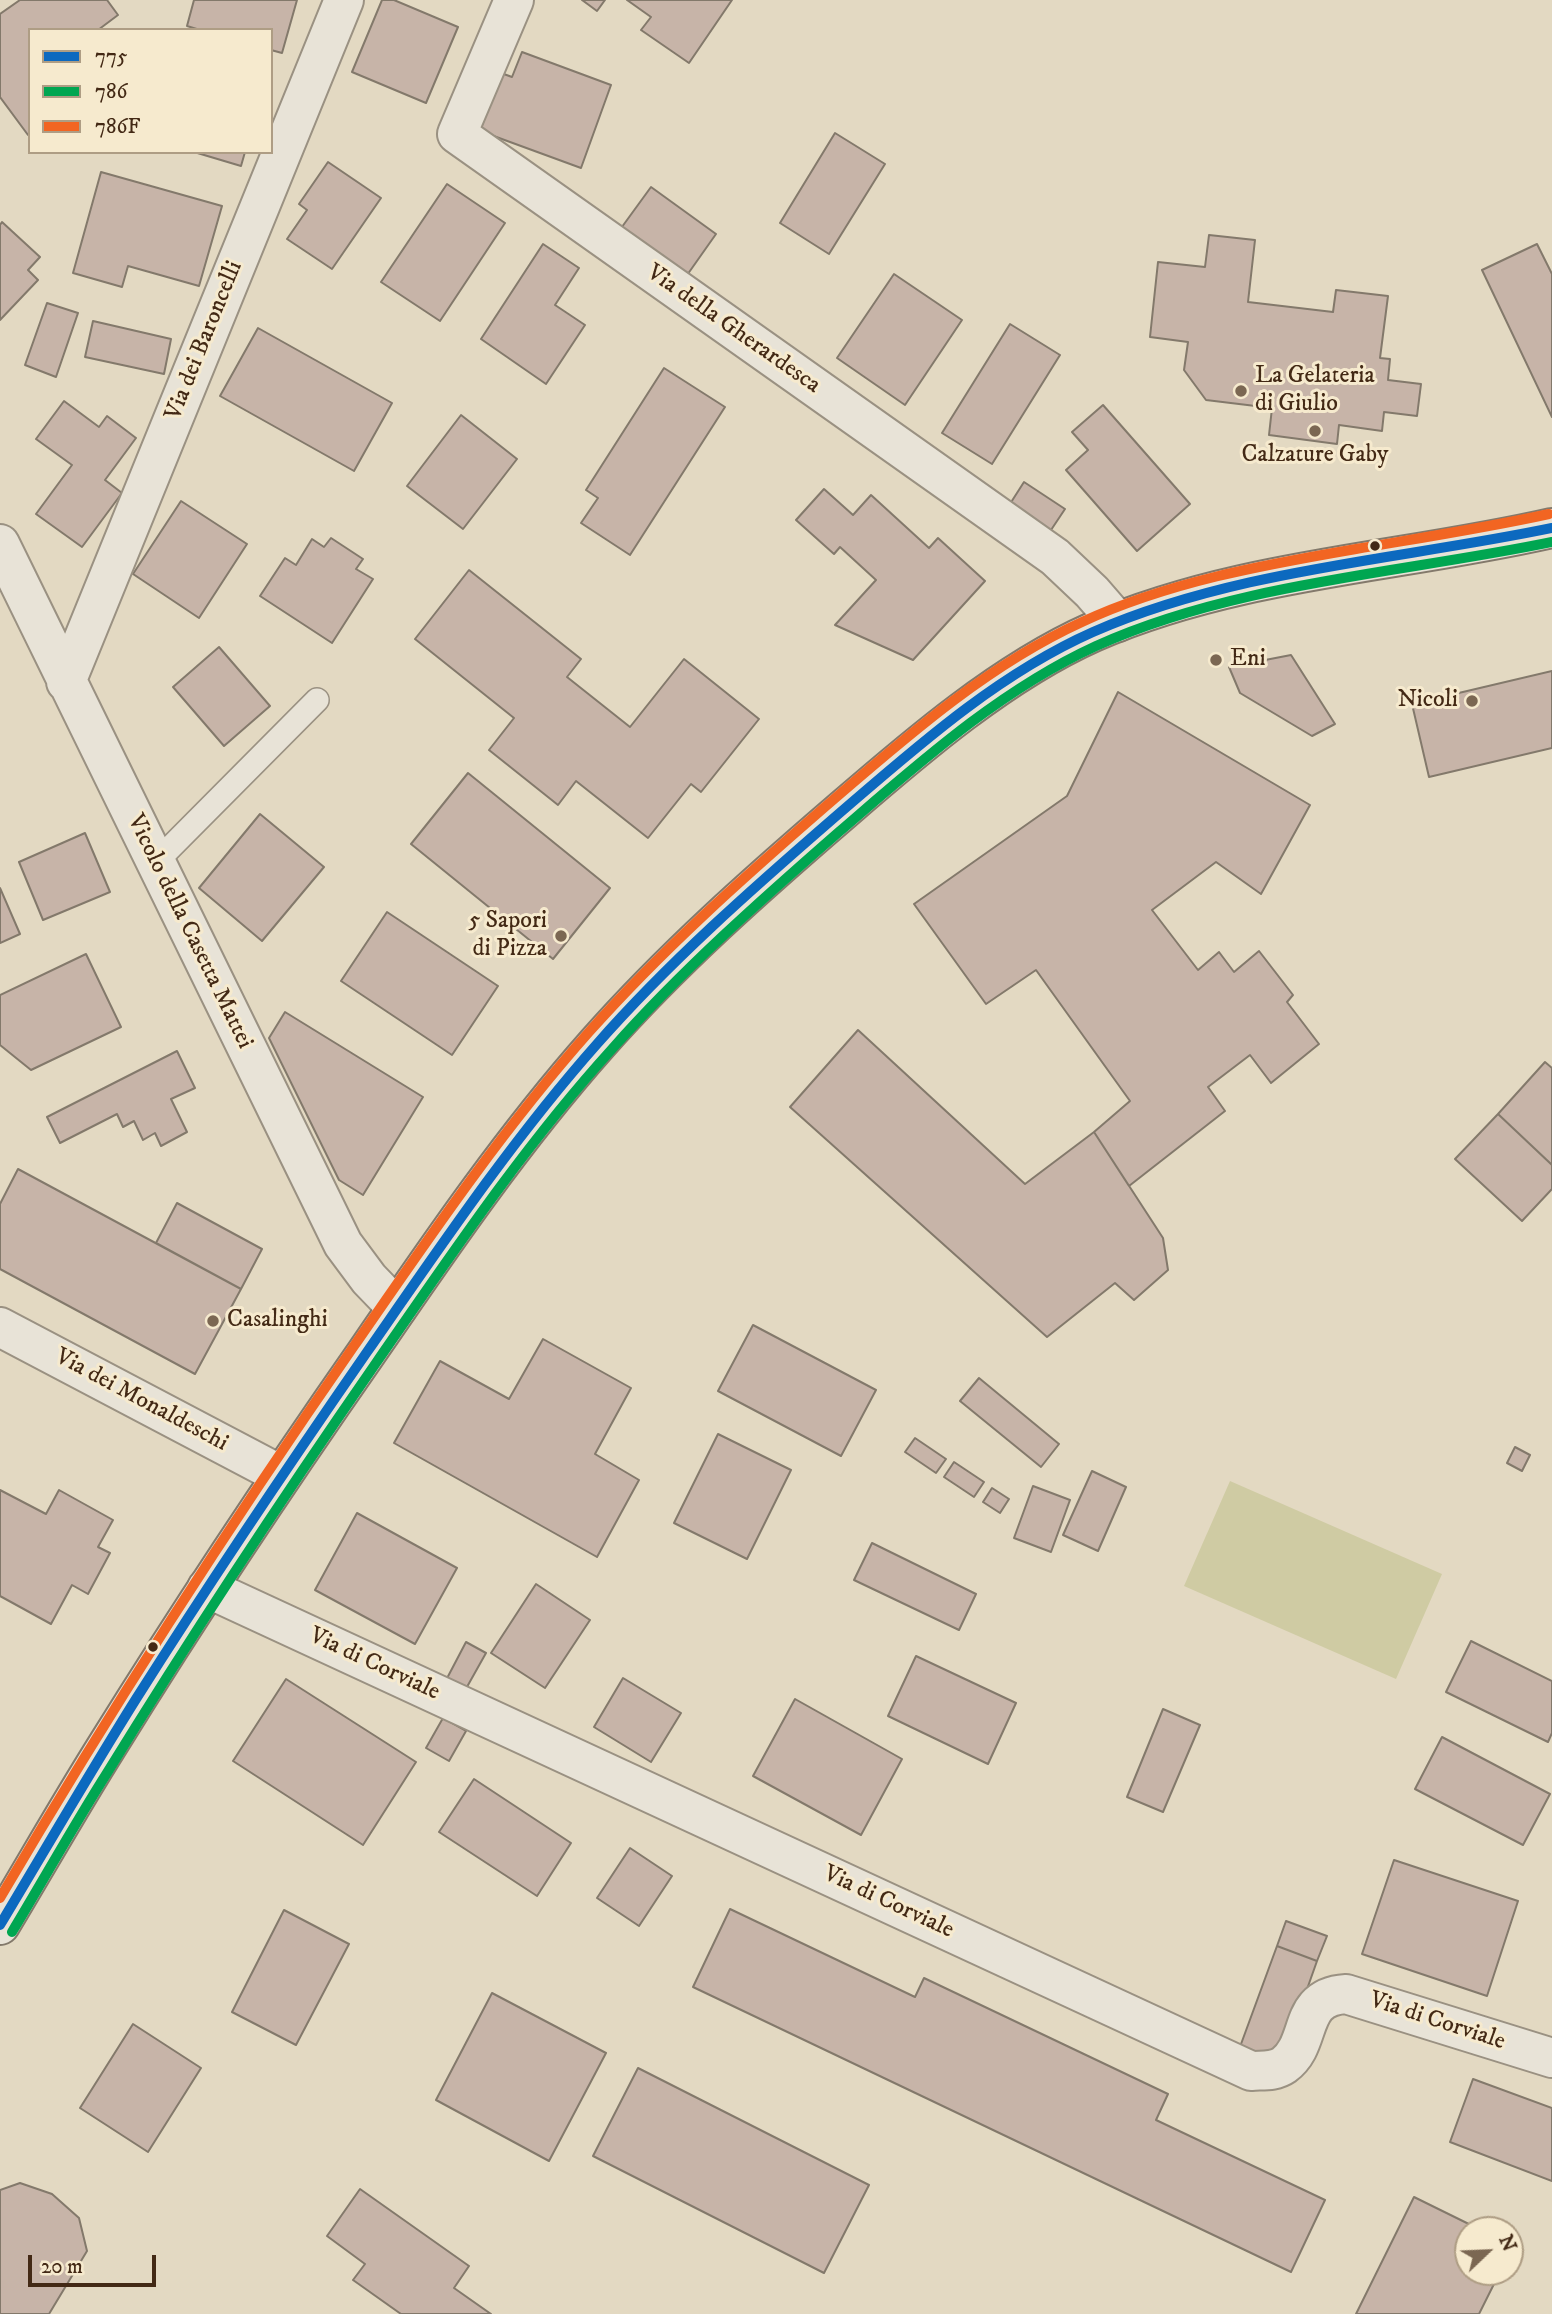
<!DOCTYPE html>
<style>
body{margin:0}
#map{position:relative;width:1552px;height:2314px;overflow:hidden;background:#e3d9c2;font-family:"IM FELL DW Pica",serif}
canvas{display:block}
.legend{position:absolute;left:28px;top:28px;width:245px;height:126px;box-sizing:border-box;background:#f6eace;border:2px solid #ae9d84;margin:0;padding:9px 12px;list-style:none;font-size:21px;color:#432915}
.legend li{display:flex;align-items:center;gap:14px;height:35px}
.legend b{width:35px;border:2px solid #ae9d84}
.north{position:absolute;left:1454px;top:2216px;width:70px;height:70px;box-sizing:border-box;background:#f6eace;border:2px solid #ae9d84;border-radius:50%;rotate:67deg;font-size:19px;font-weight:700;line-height:28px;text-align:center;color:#432915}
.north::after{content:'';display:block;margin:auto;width:24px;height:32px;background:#7b6752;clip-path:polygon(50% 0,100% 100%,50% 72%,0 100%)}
.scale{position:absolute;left:28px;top:2255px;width:128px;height:32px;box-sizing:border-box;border:4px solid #432915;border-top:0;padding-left:9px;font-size:21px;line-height:24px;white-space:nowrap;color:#432915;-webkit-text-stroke:5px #f6eace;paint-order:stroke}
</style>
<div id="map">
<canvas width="1552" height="2314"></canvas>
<ul class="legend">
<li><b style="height:9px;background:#0c69bf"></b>775</li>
<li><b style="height:9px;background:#00a651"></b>786</li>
<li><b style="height:9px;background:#f26522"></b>786F</li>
</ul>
<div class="north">N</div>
<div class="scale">20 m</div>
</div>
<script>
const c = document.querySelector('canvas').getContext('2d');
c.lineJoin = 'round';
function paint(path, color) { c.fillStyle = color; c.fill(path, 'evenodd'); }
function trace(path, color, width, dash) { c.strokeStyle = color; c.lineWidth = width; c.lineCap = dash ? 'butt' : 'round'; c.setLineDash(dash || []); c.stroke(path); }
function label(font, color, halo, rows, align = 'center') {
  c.font = font + ' "IM FELL DW Pica",serif'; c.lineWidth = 6; c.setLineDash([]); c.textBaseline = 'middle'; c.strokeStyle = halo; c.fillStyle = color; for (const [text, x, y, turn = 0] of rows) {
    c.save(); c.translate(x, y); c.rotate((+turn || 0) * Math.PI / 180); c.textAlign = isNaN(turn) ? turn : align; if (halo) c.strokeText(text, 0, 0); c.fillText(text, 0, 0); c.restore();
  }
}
paint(new Path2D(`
 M1230,1481L1442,1574L1396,1679L1184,1586Z`), '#cfcba3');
const building = new Path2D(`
 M20,0H107L118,15L98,30H30V134L28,135L0,97V14Z
 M194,0H297L282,53L271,50V30H200L187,26Z
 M382,0H394L458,27L426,103L352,72Z
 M582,0H605L597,11Z
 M627,0H732L689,63L641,30L651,17Z
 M522,52L611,85L581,168L480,131L501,73L512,77Z
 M835,133L885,164L829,254L780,223Z
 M194,152H245L241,166Z
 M328,162L381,198L332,269L287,239L307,210L299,204Z
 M101,172L222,206L199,286L128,266L122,287L73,273Z
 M447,184L505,223L440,321L381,282Z
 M651,187L716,234L685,278L619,231Z
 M2,222L40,257L28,270L38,280L0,320V225Z
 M1209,235L1255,240L1248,302L1333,312L1336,290L1388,296L1380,358L1390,359L1388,380L1421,384L1417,416L1384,412L1382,431L1339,425L1337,444L1269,435L1272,408L1206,400L1184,370L1188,342L1150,337L1158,262L1205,267Z
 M543,244L579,268L555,305L585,325L546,384L481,339Z
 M1537,244L1552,274V417L1482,270Z
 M894,274L962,320L905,405L837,358Z
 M47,303L78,313L56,377L25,365Z
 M93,321L171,339L164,374L85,357Z
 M1010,324L1060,355L992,464L942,433Z
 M258,328L392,403L354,471L220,396Z
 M664,368L725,407L630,555L581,523L598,498L586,490Z
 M64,401L99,427L107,416L136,438L105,480L122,493L82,547L36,514L72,465L36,439Z
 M1103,405L1190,504L1137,551L1066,470L1088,450L1072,432Z
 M461,415L517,459L463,529L407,486Z
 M1024,482L1065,509L1049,533L1008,507Z
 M824,489L853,515L871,495L929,548L938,538L985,581L913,660L835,625L876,580L840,547L834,554L796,520Z
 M181,501L247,544L199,618L133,574Z
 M331,538L363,559L356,569L373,579L332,643L260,596L285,558L296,565L312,539L324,547Z
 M469,570L581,659L567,677L630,727L684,659L759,719L701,792L691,784L648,838L576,781L558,805L489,750L514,718L415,639Z
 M219,647L270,706L224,746L173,687Z
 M1291,655L1335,724L1312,736L1240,693L1229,667Z
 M1552,671V748L1429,777L1412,704Z
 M1118,692L1310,805L1261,894L1216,862L1152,910L1198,970L1219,952L1234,972L1259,951L1293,995L1287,1002L1319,1044L1271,1083L1250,1055L1208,1087L1225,1111L1129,1186L1094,1132L1130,1101L1036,970L986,1004L914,904L1067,796Z
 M468,773L610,888L553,959L411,844Z
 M260,814L324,867L262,941L199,888Z
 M85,833L110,892L43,920L19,862Z
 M0,888L20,934L0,943Z
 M387,912L498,986L452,1055L341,981Z
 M86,954L121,1027L31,1070L0,1045V995Z
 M285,1012L423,1097L363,1195L339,1180L269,1038Z
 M858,1030L1025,1184L1094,1132L1163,1238L1168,1270L1134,1300L1115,1283L1047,1337L790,1107Z
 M177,1051L195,1088L171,1099L187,1132L161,1146L155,1133L143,1140L134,1121L123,1127L117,1114L60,1143L47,1117Z
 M1545,1062L1552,1068V1165L1498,1114Z
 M1498,1114L1552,1165V1189L1522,1221L1455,1159Z
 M18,1169L241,1289L195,1374L0,1269V1204Z
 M177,1203L262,1249L241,1289L156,1243Z
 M753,1325L876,1390L841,1456L718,1391Z
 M543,1339L631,1388L595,1454L639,1480L597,1557L394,1443L440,1361L509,1399Z
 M979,1378L1059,1444L1041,1467L960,1401Z
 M718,1434L791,1470L747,1559L674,1523Z
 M915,1438L946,1459L936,1473L905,1452Z
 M1515,1447L1530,1455L1522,1471L1507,1463Z
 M954,1462L984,1482L974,1497L944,1477Z
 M1092,1471L1126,1487L1098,1551L1063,1535Z
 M1033,1486L1070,1500L1051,1552L1014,1538Z
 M992,1488L1009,1499L1000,1513L983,1502Z
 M0,1490L46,1514L59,1490L113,1520L98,1547L110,1553L88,1594L72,1585L51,1624L0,1596Z
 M357,1513L457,1568L415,1644L315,1590Z
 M872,1543L976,1594L959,1630L854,1580Z
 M536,1584L590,1620L545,1688L491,1653Z
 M1471,1641L1552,1681V1733L1548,1742L1446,1692Z
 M466,1642L486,1653L463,1694L444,1684Z
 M916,1656L1016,1703L988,1764L888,1716Z
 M623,1678L681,1713L651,1762L594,1727Z
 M286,1679L416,1762L363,1845L233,1761Z
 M795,1699L902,1759L861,1835L753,1776Z
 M1163,1709L1200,1725L1163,1812L1127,1797Z
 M443,1718L466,1731L449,1761L426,1748Z
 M1442,1737L1550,1794L1523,1845L1415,1789Z
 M474,1779L571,1843L537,1896L439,1832Z
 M630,1848L672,1876L639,1926L597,1898Z
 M1394,1860L1518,1901L1487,1996L1362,1954Z
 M730,1909L915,1997L924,1978L1168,2094L1156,2120L1325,2200L1291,2272L693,1987Z
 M284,1910L349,1944L296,2045L232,2012Z
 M1286,1921L1327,1936L1317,1961L1277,1946Z
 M1277,1946L1317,1961L1284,2054L1237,2055Z
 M492,1993L606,2053L549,2161L436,2100Z
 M133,2024L201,2068L148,2152L80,2108Z
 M638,2068L869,2185L824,2273L593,2156Z
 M1473,2079L1552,2108V2181L1450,2142Z
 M20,2183L52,2194L79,2218L87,2251L49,2314H0V2190Z
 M360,2189L469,2266L454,2288L491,2314H401L353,2280L365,2264L327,2236Z
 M1414,2197L1481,2230H1468V2272H1500L1479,2314H1356Z`);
paint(building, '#c7b4a8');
trace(building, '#83796b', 2);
const lane = new Path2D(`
 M155,863L317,700`);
const street = new Path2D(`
 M514,0L457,134L1055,557L1092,592L1118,622
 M0,544L343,1244L369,1279L397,1308
 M66,682L344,0
 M0,1327L281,1475
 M207,1588L1251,2071C1262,2070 1274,2072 1284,2065C1314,2043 1296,1997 1346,1994L1552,2058`);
const secondary = new Path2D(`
 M0,1925C36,1865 70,1805 107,1746C190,1612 277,1481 367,1352C439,1247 512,1140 597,1044C672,959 757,884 843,810C917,746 1003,672 1093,632C1238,569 1399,563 1552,528`);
trace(lane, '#9a9182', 26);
trace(street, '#9a9182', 42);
trace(secondary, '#83796b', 42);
trace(lane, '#e8e3d7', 23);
trace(street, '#e8e3d7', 38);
trace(secondary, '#e8e3d7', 38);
trace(new Path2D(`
 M0,1925C45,1850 89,1774 136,1699C210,1582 288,1466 367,1352C440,1247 512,1140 597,1044C669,962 752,889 835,817C914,749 996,675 1093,632C1237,569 1399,560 1552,528`), '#0c69bf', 10);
trace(new Path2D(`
 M12,1932C44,1879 74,1825 107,1773C193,1633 283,1497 376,1363C451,1255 524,1146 612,1049C682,970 761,900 840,831C919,763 1000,690 1096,646C1235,583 1403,573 1552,542`), '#00a651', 10);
trace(new Path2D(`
 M0,1898C111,1709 229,1526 354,1346C428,1239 502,1130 589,1032C662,950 743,878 826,806C905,738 986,666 1082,622C1168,582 1263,565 1356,549C1420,538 1485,528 1549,514`), '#f26522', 10);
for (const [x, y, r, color] of [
 [1241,391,7,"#7b6752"],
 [1315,431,7,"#7b6752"],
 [1375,546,6,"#432915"],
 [1216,660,7,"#7b6752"],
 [1472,701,7,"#7b6752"],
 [561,936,7,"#7b6752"],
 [213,1321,7,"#7b6752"],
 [153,1647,6,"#432915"]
]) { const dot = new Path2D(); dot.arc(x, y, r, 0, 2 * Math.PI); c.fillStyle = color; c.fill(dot); trace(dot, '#f6eace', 2.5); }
label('24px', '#432915', '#f6eace', [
 ["Via della Gherardesca",733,330,35],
 ["Via dei Baroncelli",205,341,-68],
 ["Vicolo della Casetta Mattei",189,932,64],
 ["Via dei Monaldeschi",141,1401,28],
 ["Via di Corviale",374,1665,25],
 ["Via di Corviale",888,1903,25],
 ["Via di Corviale",1437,2022,18]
]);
label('24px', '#432915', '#f6eace', [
 ["La Gelateria",1255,377],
 ["di Giulio",1255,405],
 ["Calzature Gaby",1315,456,"center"],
 ["Eni",1230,660],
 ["Nicoli",1458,701,"right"],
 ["5 Sapori",547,922,"right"],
 ["di Pizza",547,950,"right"],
 ["Casalinghi",227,1321]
], 'left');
</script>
